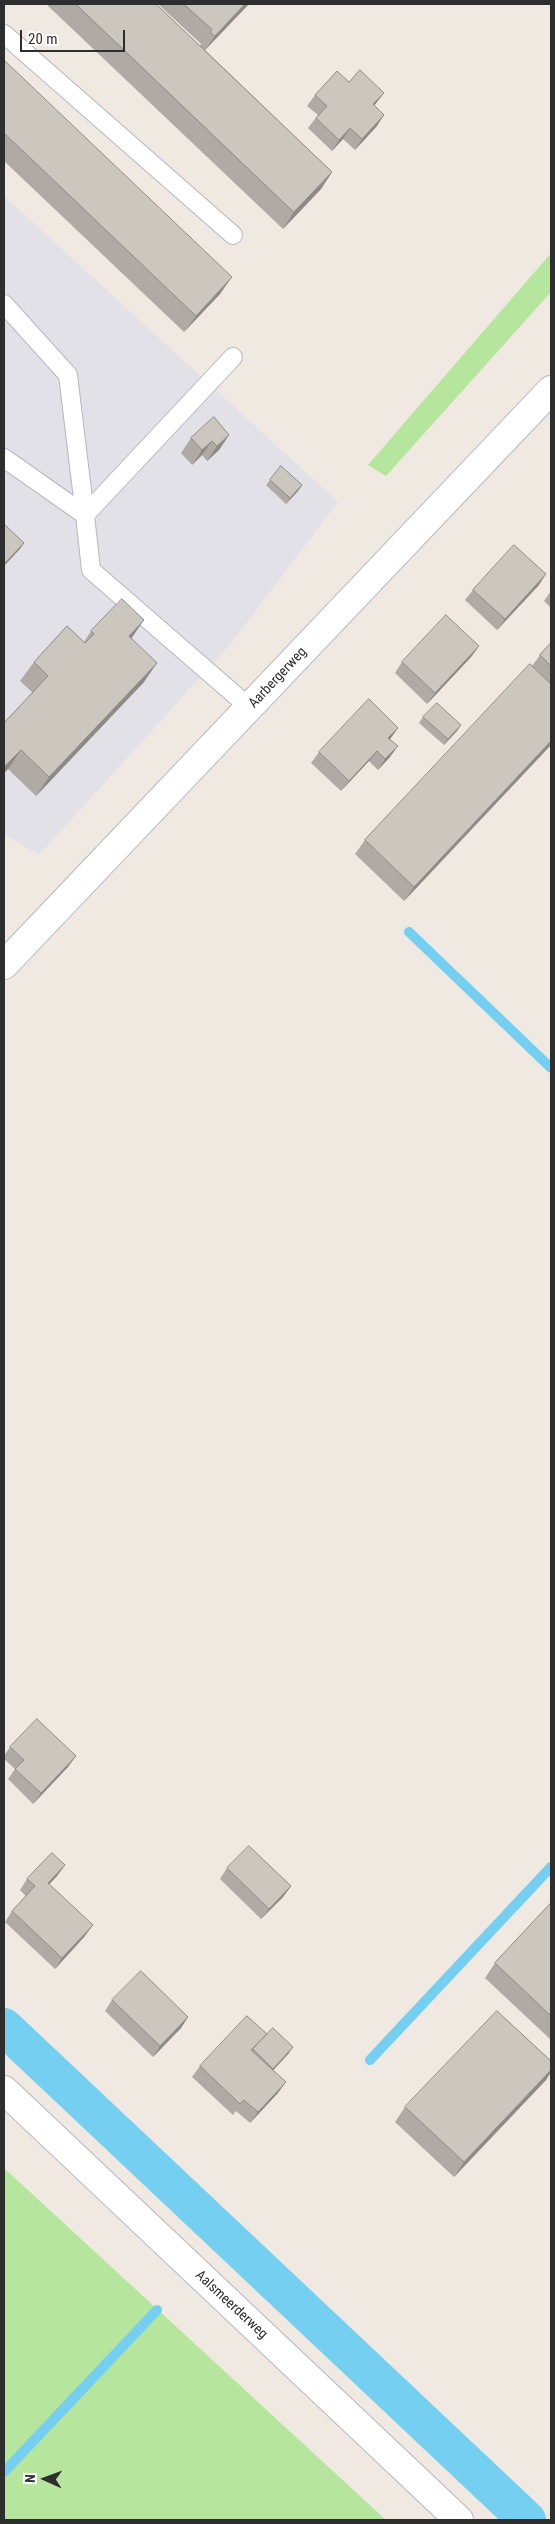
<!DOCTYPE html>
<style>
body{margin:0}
#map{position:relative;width:555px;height:2524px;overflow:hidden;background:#efe9e1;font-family:"Roboto Condensed",sans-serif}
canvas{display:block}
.frame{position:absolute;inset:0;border:5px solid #2e2e2e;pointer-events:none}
.north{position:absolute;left:20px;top:2454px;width:50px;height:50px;-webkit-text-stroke:4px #fff;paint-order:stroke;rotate:272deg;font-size:14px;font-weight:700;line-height:20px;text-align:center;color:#2e2e2e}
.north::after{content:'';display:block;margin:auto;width:18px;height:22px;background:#2e2e2e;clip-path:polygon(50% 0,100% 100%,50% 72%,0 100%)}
.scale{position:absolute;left:20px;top:30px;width:105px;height:22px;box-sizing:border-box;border:2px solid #2e2e2e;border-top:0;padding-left:6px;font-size:15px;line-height:18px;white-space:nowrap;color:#2e2e2e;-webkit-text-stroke:4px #fff;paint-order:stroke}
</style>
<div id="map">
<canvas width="555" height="2524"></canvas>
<div class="frame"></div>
<div class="north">N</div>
<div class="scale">20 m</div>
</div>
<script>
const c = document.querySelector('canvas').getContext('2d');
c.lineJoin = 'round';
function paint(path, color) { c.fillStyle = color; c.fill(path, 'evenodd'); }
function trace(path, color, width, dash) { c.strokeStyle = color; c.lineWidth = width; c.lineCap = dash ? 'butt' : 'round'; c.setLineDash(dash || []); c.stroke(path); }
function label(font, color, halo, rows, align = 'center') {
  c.font = font + ' "Roboto Condensed",sans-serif'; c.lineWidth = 4; c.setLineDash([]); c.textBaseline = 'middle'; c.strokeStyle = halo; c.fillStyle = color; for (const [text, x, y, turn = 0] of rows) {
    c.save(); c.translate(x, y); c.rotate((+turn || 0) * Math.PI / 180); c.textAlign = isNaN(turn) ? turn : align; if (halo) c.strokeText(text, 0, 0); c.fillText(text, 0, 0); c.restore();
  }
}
paint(new Path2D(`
 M4,196L338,502L232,642L39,855L4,834Z`), '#e3e1e8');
paint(new Path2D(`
 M551,253V292L386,476L368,465Z
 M4,2168L386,2520H4Z`), '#b6e59e');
trace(new Path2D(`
 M409,932L551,1068
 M370,2060L551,1867
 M4,2472L157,2310`), '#75cff0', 10);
trace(new Path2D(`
 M4,2027L527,2520`), '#75cff0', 38);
const lane = new Path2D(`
 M4,34L233,235
 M4,304L68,375L85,515
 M4,458L85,515L91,570L250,708
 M85,515L233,357`);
const street = new Path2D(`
 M4,965L551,390`);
const secondary = new Path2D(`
 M4,2090L459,2520`);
trace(lane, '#b4b7c1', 20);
trace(street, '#b4b7c1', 30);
trace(secondary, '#b4b7c1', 30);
trace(lane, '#fff', 18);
trace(street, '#fff', 28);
trace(secondary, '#fff', 28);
paint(new Path2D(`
 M46,4H156L200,46L201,44L158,4H249L205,50L332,172L321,189L283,229Z
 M4,60L220,294L184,332L4,161Z
 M349,82L384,93L374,106L377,126L355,150L343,139L332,151L308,128L318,115L307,106L315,95Z
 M229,435L219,450L207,461L202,455L192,465L181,453L191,438Z
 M270,480L302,485L298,491L286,504L266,485Z
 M539,585L497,630L465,600L473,590Z
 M551,591V608L544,601Z
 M91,631L131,638L144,682L36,796L8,769L4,773V723L33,693L20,681L34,662L84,642Z
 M551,643V745L404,901L355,854L365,840L532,666L540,655Z
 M479,646L471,657L427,704L395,673L402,662Z
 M423,717L457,731L444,745L419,723Z
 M390,739V757L378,770L369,761L341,791L311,763L319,752Z
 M10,1747L68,1767L33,1804L8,1779L15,1769L4,1759V1756Z
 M65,1865L57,1876L49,1884L85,1936L55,1969L5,1922L12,1911L26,1896L20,1890L27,1879Z
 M227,1868L291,1886L283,1897L261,1919L220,1879Z
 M551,1903V2040L485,1978L495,1963Z
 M112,2000L188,2017L181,2028L153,2057L105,2011Z
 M267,2034L289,2053L273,2070L278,2093L250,2123L236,2111L233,2115L192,2077L200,2066Z
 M551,2061V2072L546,2080L454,2177L395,2122L405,2107Z`), '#afaba4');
paint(new Path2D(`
 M245,4H249L204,51L215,36Z
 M384,93L376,103L365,115L373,104Z
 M384,115L377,126L355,150L362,139Z
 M350,128L343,139L332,151L339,140Z
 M332,172L321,189L283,229L294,212Z
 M232,277L220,294L184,332L196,316Z
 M229,435L219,450L207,461L217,446Z
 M212,441L202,455L192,465L202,450Z
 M302,485L298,491L286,504L290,498Z
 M24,543L20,549L4,566V564Z
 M546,574L539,585L497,630L505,619Z
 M144,620L131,639L129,636Z
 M479,646L471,657L427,704L435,693Z
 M157,663L144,682L36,796L49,777Z
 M461,725L457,731L444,745L448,739Z
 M398,728L391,738L381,749L388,738Z
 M551,741V745L404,901L414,887Z
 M398,746L390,757L378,770L385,759Z
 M21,750L8,769L4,773V769L5,766Z
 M377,751L369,761L341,791L349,781Z
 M76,1756L68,1767L33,1804L41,1793Z
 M65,1865L57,1876L40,1894L48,1883Z
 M291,1886L283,1897L261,1919L269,1909Z
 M93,1925L85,1936L55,1969L62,1958Z
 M188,2017L181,2028L153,2057L160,2046Z
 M293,2047L289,2053L269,2075L273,2069Z
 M551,2070V2072L546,2080L454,2177L464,2162Z
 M286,2082L278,2093L250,2123L258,2112Z`), '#8e8b86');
const building = new Path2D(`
 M76,4H156L332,172L294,212Z
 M184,4H245L215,36L210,32L212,30Z
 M4,60L232,277L196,316L4,133Z
 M360,70L384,93L373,104L384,115L362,139L350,128L339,140L316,118L327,106L315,95L337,71L349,82Z
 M214,417L229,435L217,446L212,441L202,450L191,438Z
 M281,466L302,485L290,498L270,480Z
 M4,524L24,543L4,564Z
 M514,545L546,574L505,619L473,590Z
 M122,599L144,620L129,636L157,663L49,777L21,750L5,766L4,765V723L48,676L34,662L67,626L85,643L94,634L91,631Z
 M446,615L479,646L435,693L402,662Z
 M551,643V666L540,655Z
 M530,664L551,684V741L414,887L365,840Z
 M369,699L398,728L388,738L398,746L385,759L377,751L349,781L319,752Z
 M437,703L461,725L448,739L423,717Z
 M37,1719L76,1756L41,1793L15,1769L24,1760L10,1747Z
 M249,1846L291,1886L269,1909L227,1868Z
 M52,1853L65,1865L48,1883L93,1925L62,1958L12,1911L35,1886L27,1879Z
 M551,1903V2016L495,1963Z
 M141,1971L188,2017L160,2046L112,2000Z
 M497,2011L551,2061V2070L464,2162L405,2107Z
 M247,2016L267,2034L251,2050L286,2082L258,2112L244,2100L240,2104L200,2066Z
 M273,2028L293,2047L273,2069L253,2049Z`);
paint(building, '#cbc7bf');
trace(building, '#8e8b86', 1);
label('14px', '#2e2e2e', '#fff', [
 ["Aarbergerweg",278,678,-47],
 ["Aalsmeerderweg",231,2305,43]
]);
</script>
